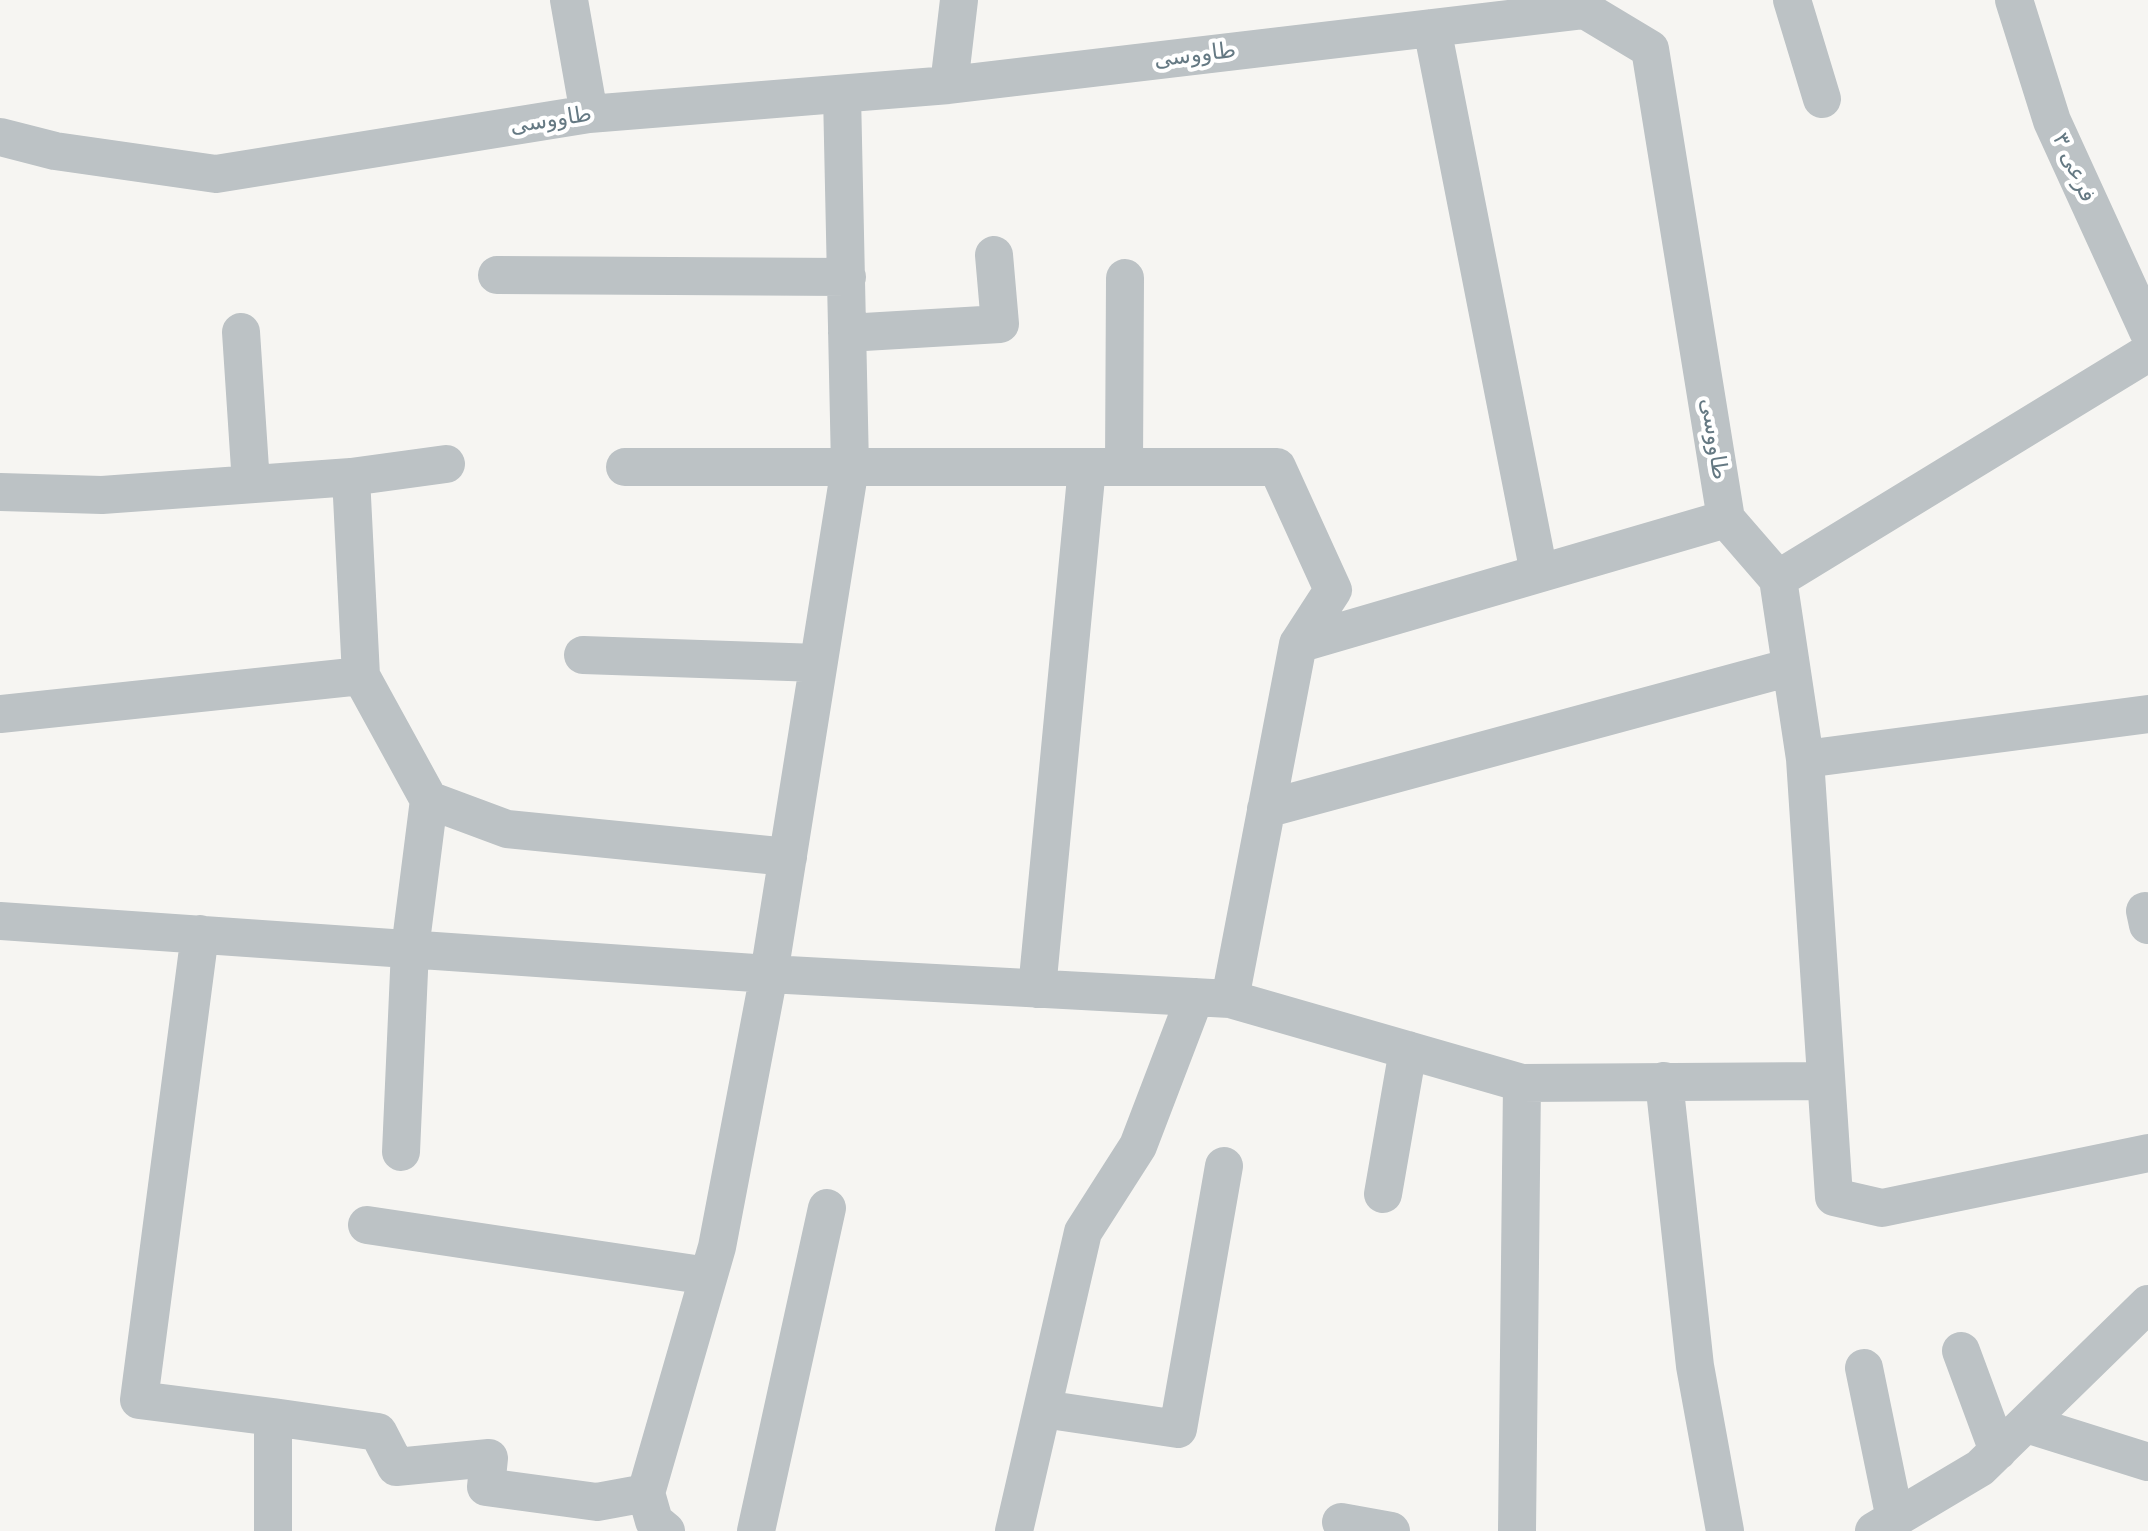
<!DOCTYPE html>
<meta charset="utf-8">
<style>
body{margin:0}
canvas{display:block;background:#f6f5f2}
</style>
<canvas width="2148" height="1531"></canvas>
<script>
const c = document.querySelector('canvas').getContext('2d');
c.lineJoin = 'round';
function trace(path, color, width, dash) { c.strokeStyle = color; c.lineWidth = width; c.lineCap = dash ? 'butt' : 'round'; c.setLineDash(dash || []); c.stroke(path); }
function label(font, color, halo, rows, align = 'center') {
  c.font = font + ' "DejaVu Sans",Vazirmatn,sans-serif'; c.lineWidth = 8; c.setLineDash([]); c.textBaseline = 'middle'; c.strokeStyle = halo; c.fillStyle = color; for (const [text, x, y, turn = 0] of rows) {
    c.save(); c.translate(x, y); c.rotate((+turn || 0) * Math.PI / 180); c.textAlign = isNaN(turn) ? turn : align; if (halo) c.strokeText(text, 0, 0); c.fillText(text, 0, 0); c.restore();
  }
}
trace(new Path2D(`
 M569,0L589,114
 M1792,0L1822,99
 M2014,0L2052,121L2148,331
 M1432,28L1539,573
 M949,85L959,0
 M0,137L55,151L216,174L589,114L949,85L1585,10L1650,49L1726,519L1778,579L1805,759L1834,1197L1882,1208L2148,1153
 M497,275L847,277
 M241,332L251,484
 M847,333L1000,324L994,255
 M1124,466L1125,278
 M625,467H1277L1333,590L1298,644
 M351,477L361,676L429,800L410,949L401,1152
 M0,492L102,495L351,477L446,464
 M1778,579L2148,353
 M583,655L818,663
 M0,714L361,676
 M1805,759L2148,714
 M429,800L507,829L788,857
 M1266,809L1791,667
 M2145,911L2148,925
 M0,921L769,974L1230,999L1522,1083L1826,1081
 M200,934L139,1400L273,1417
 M1037,989L1087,467
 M1230,999L1298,644L1726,519
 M1664,1081L1695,1366L1725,1531
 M1383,1194L1408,1050
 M367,1225L708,1276
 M1961,1351L1998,1451
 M1864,1368L1895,1519
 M1043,1409L1178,1429L1224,1166
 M2027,1424L2148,1462
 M1341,1522L1391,1531
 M273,1531V1417L378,1432L396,1467L489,1458L486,1487L597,1502L646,1493
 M666,1531L654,1521L646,1493L717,1247L769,974L850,467L842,94
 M756,1531L827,1208
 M1014,1531L1083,1232L1138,1146L1195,997
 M1517,1531L1522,1083
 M1874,1531L1980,1468L2148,1304`), '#bcc2c5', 38);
label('22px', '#657983', '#fff', [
 ["طاووسی",1195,56,-7],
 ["طاووسی",551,121,-9],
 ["فرعی ۳",2073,168,65],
 ["طاووسی",1713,439,81]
]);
</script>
